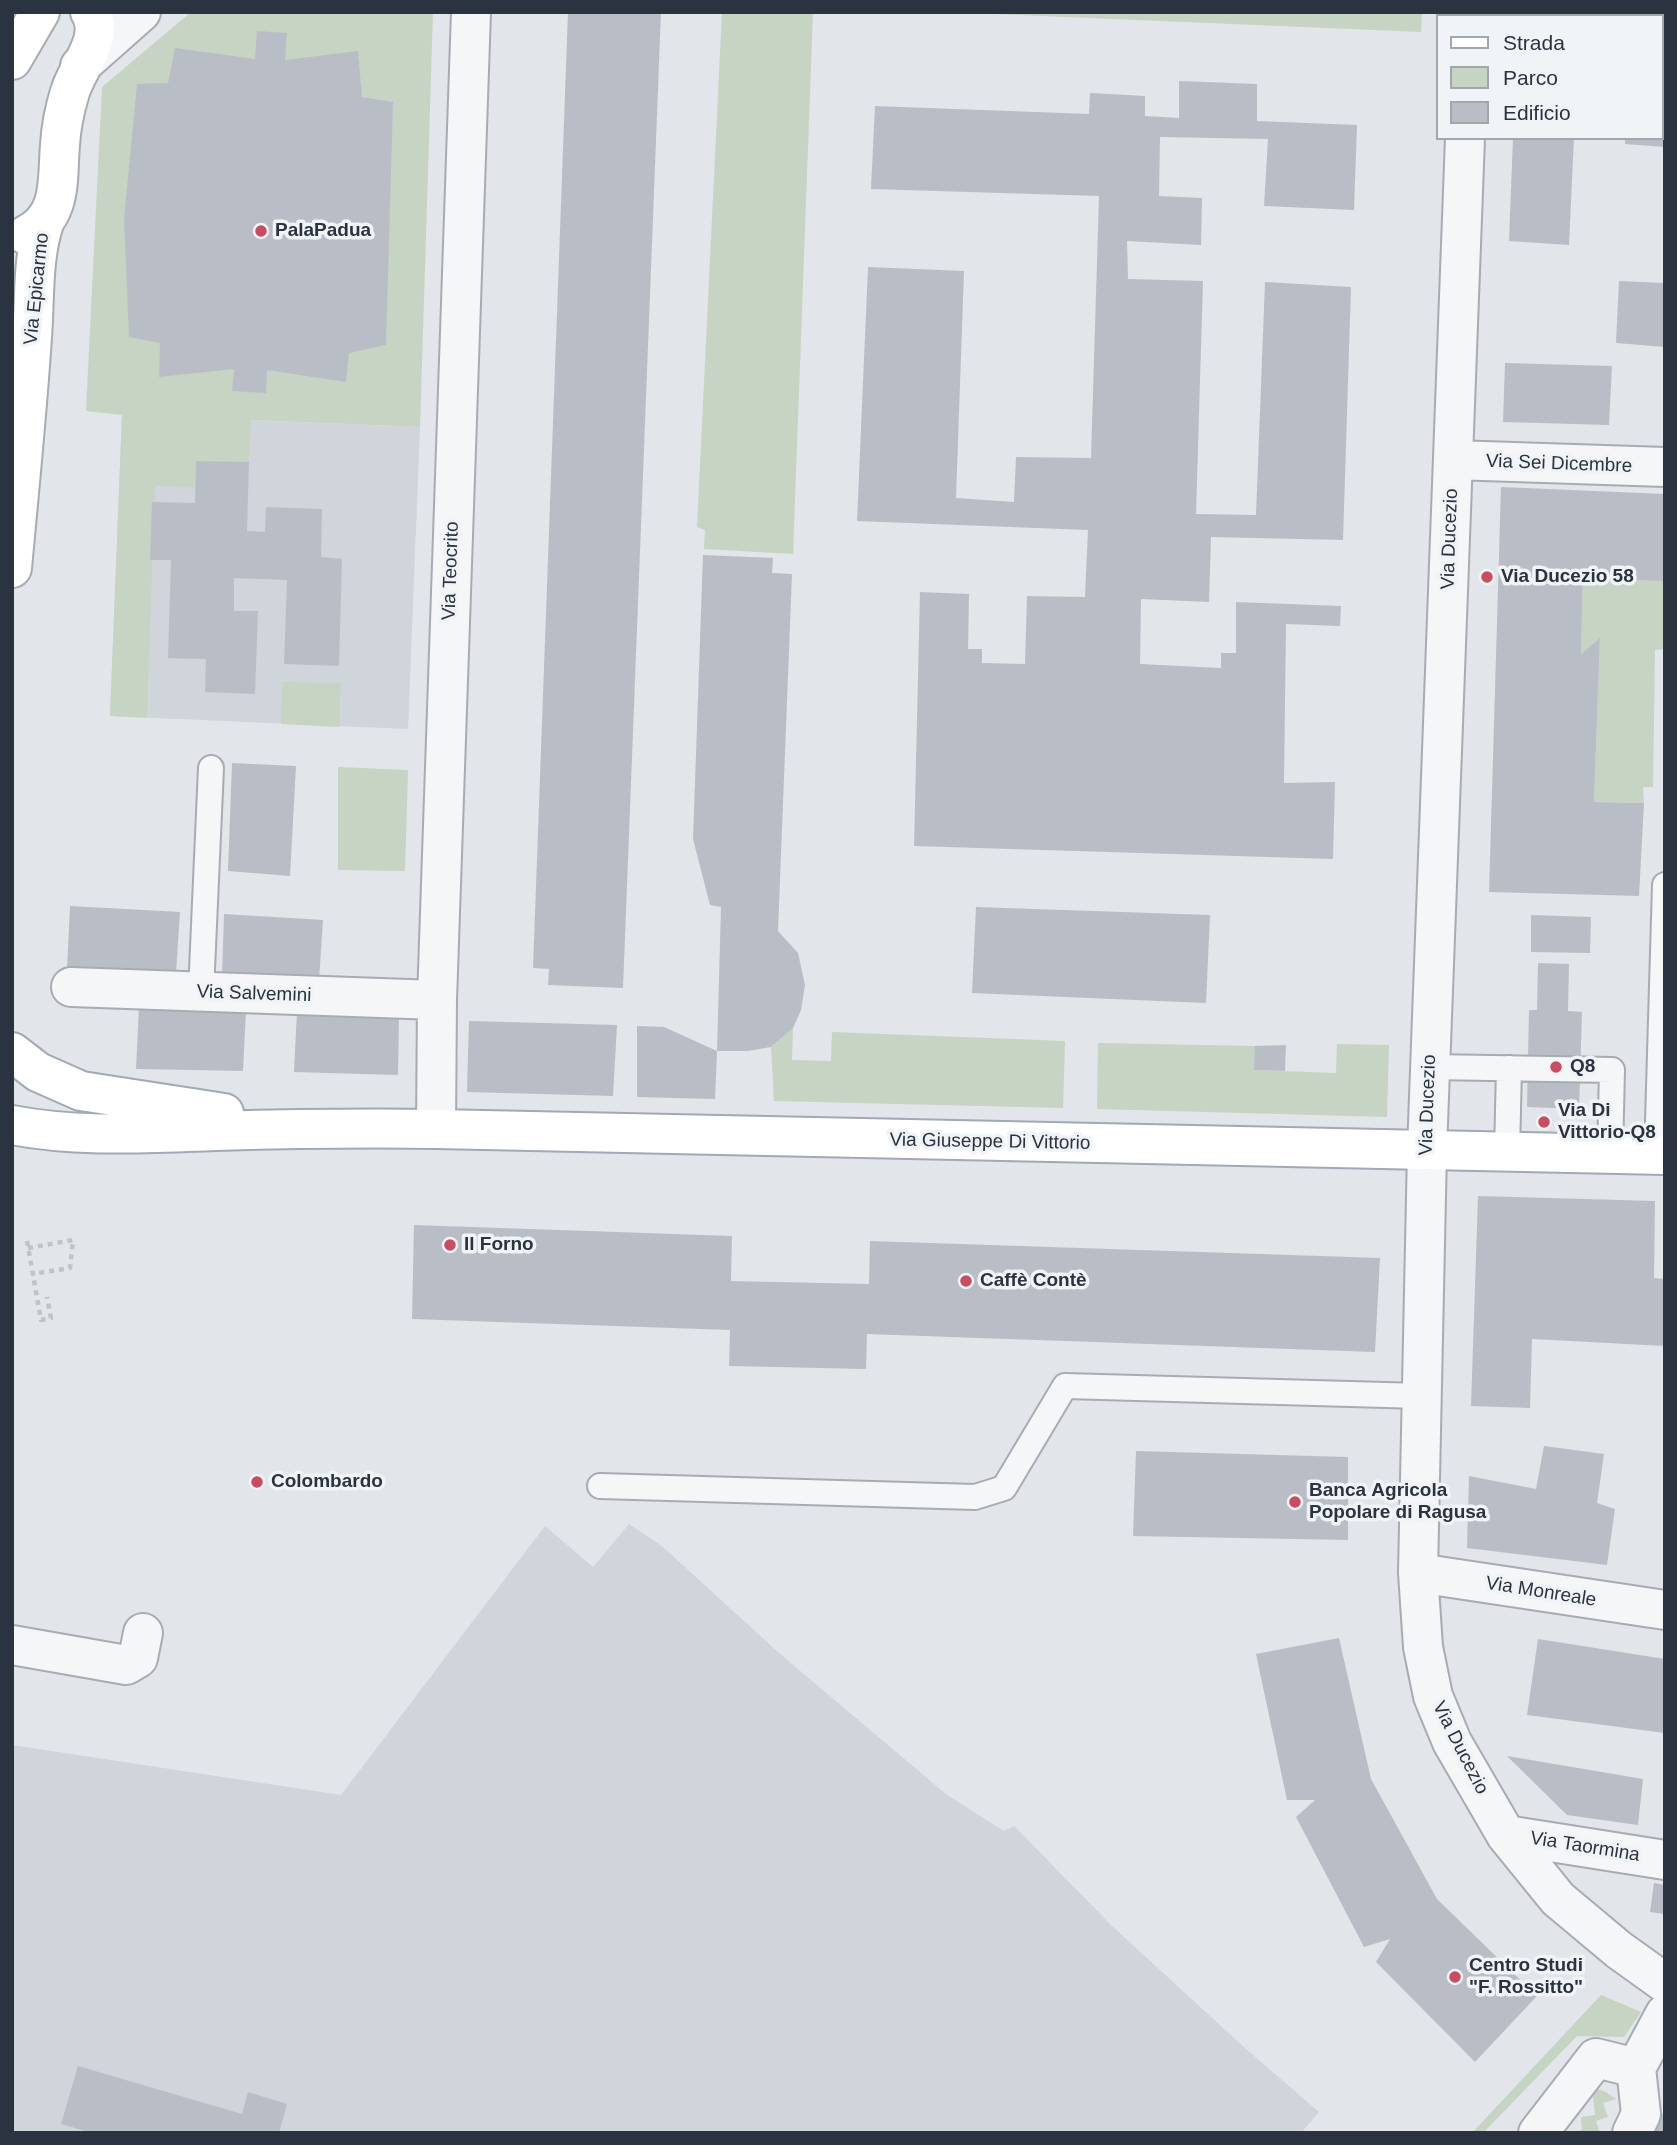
<!DOCTYPE html>
<meta charset="utf-8">
<style>
body{margin:0}
#map{position:relative;width:1677px;height:2145px;overflow:hidden;background:#e2e5e9;font-family:Arial,sans-serif}
canvas{display:block}
.frame{position:absolute;inset:0;border:14px solid #2b3341;pointer-events:none}
.legend{position:absolute;left:1436px;top:14px;width:228px;height:126px;box-sizing:border-box;background:#f1f4f7;border:2px solid #a2a7ae;margin:0;padding:9px 12px;list-style:none;font-size:21px;color:#2b3341}
.legend li{display:flex;align-items:center;gap:14px;height:35px}
.legend b{width:35px;border:2px solid #a2a7ae}
</style>
<div id="map">
<canvas width="1677" height="2145"></canvas>
<div class="frame"></div>
<ul class="legend">
<li><b style="height:9px;background:#fff"></b>Strada</li>
<li><b style="height:19px;background:#c7d3c3"></b>Parco</li>
<li><b style="height:19px;background:#b9bec6"></b>Edificio</li>
</ul>
</div>
<script>
const c = document.querySelector('canvas').getContext('2d');
c.lineJoin = 'round';
function paint(path, color) { c.fillStyle = color; c.fill(path, 'evenodd'); }
function trace(path, color, width, dash) { c.strokeStyle = color; c.lineWidth = width; c.lineCap = dash ? 'butt' : 'round'; c.setLineDash(dash || []); c.stroke(path); }
function label(font, color, halo, rows, align = 'center') {
  c.font = font + ' Arial,sans-serif'; c.lineWidth = 7; c.setLineDash([]); c.textBaseline = 'middle'; c.strokeStyle = halo; c.fillStyle = color; for (const [text, x, y, turn = 0] of rows) {
    c.save(); c.translate(x, y); c.rotate((+turn || 0) * Math.PI / 180); c.textAlign = isNaN(turn) ? turn : align; if (halo) c.strokeText(text, 0, 0); c.fillText(text, 0, 0); c.restore();
  }
}
paint(new Path2D(`
 M122,415L420,427L408,729L110,716Z
 M629,1524L663,1547L779,1653L947,1795L1004,1831L1014,1826L1112,1926L1246,2049L1319,2112L1301,2133H12V1745L341,1795L545,1526L593,1567Z`), '#d0d4db');
paint(new Path2D(`
 M191,12H433L420,427L251,420L249,462L196,461L195,487L155,486L147,718L110,716L122,415L86,411L102,87Z
 M722,12H813L793,554L704,549L705,530L697,527Z
 M948,12H1422L1421,32Z
 M1583,579L1665,581V649L1655,650L1653,787H1643L1644,803L1594,802L1600,639L1581,654Z
 M282,682L341,683L339,727L281,724Z
 M338,767L408,770L405,871L338,870Z
 M793,1028L792,1060L831,1061L832,1032L1065,1041L1063,1108L774,1101L771,1047Z
 M1098,1043L1255,1046V1070L1336,1073L1337,1044L1389,1045L1387,1117L1097,1109Z
 M1601,1995L1641,2012L1624,2037L1577,2036L1483,2133H1472Z
 M1592,2088L1604,2091L1616,2099L1603,2103L1608,2117L1596,2121L1600,2133H1569L1582,2130L1581,2117L1595,2115Z`), '#c7d3c3');
paint(new Path2D(`
 M568,12H661L623,988L548,985L549,969L533,968Z
 M257,31L287,33L285,60L358,51L362,97L393,102L386,345L349,353L346,382L267,370L266,393L232,391L234,369L159,377L160,343L129,337L124,219L137,84L168,83L175,48L255,59Z
 M1179,81L1257,84V121L1357,125L1354,210L1264,206L1268,139L1160,137L1159,196L1202,198L1201,245L1127,241L1128,279L1203,281L1196,514L1256,515L1265,282L1351,287L1343,540L1211,537L1209,602L1141,599L1140,664L1221,668V653H1236V602L1341,606L1340,626L1286,624L1284,783L1335,782L1333,859L914,846L920,592L969,594L968,649H982V663L1025,664L1027,596L1085,597L1088,530L857,521L868,267L964,271L956,498L1014,502L1016,457L1091,458L1099,196L871,189L875,106L1089,114L1090,93L1145,96V116L1179,118Z
 M1661,81H1665V147L1625,144V138H1661Z
 M1513,138H1574L1569,245L1509,241Z
 M1619,281L1665,283V347L1616,343Z
 M1505,363L1612,366L1609,425L1503,422Z
 M196,461L249,462L247,531L265,532L266,507L322,509L321,557L342,559L339,666L284,664L287,580L234,578V611H258L255,694L205,692L206,659L168,658L171,560H150L152,502L195,503Z
 M1501,487L1665,494V581L1583,579L1581,654L1600,638L1594,802L1644,803L1639,896L1489,892Z
 M703,555L773,558L772,573L792,574L778,931L798,953L805,985L801,1010L793,1028L771,1047L748,1051H717L721,907L710,905L693,839Z
 M232,763L296,766L290,876L228,871Z
 M70,906L180,912L176,973L67,969Z
 M976,907L1210,915L1206,1003L972,993Z
 M224,914L323,920L319,980L222,976Z
 M1531,915L1591,917L1590,953L1531,952Z
 M1538,963L1569,964L1568,1011L1582,1012L1579,1109L1527,1107L1529,1010H1537Z
 M139,1007L246,1010L243,1071L136,1069Z
 M297,1011L399,1015L398,1075L294,1072Z
 M469,1021L617,1025L613,1096L467,1092Z
 M637,1026L664,1027L717,1051L715,1099L637,1097Z
 M1286,1045L1285,1071L1254,1070L1255,1046Z
 M1478,1196L1655,1201L1654,1278L1665,1279V1346L1532,1339L1530,1408L1471,1406Z
 M414,1225L732,1236L731,1281L869,1284L870,1241L1380,1258L1375,1352L867,1334L866,1369L729,1366L730,1330L412,1319Z
 M1544,1446L1604,1454L1597,1503L1615,1509L1607,1565L1467,1548L1469,1476L1536,1489Z
 M1136,1451L1348,1457V1540L1133,1536Z
 M1339,1638L1371,1779L1437,1899L1537,1996L1475,2062L1376,1962L1390,1939L1364,1947L1296,1817L1315,1800H1287L1256,1654Z
 M1538,1639L1665,1659V1733L1527,1715Z
 M1507,1756L1643,1779L1638,1825L1567,1815Z
 M1654,1883L1665,1885V1914L1650,1912Z
 M78,2066L242,2114L248,2092L287,2104L279,2133H92L61,2124Z
 M1665,2108V2133H1654Z`), '#b9bec6');
const lane = new Path2D(`
 M201,992L211,768
 M1430,1067L1612,1070L1610,1154
 M1507,1152L1509,1068
 M1657,1155L1665,885
 M600,1486L975,1497L1004,1488L1065,1386L1421,1396`);
const street = new Path2D(`
 M1469,16V12
 M1661,41L1665,42
 M80,66L141,12
 M1465,138L1427,1150L1418,1573L1423,1647L1433,1696L1452,1742L1506,1835L1558,1899L1619,1950L1665,1983
 M1453,460L1665,467
 M71,987L437,1000
 M436,1129L437,1000L471,12
 M1418,1573L1665,1610
 M12,1645L126,1665L138,1658L143,1633
 M1506,1835L1665,1860
 M1538,2133L1596,2058L1636,2068
 M1632,2133L1641,2114L1636,2068L1665,2014`);
const secondary = new Path2D(`
 M12,60L40,12
 M26,235C63,217 57,179 60,145C61,128 65,108 70,92C77,68 106,37 90,12
 M12,568C19,491 27,414 32,337C35,298 32,257 45,220`);
const primary = new Path2D(`
 M12,1052L38,1072L81,1091L224,1113
 M12,1125C79,1138 148,1133 216,1131C289,1129 362,1128 436,1129L1665,1155`);
trace(lane, '#a7acb3', 28);
trace(street, '#a7acb3', 42);
trace(secondary, '#a7acb3', 42);
trace(primary, '#a1a9b5', 42);
trace(new Path2D(`
 M27,1241L41,1320L51,1318L47,1297
 M28,1248L73,1240L70,1268L32,1274`), '#c0c3c8', 4.5, [5, 5]);
trace(lane, '#f4f6f8', 24);
trace(street, '#f4f6f8', 38);
trace(secondary, '#fff', 38);
trace(primary, '#fff', 38);
for (const [x, y, r, color] of [
 [261,231,7,"#c84d61"],
 [1487,577,7,"#c84d61"],
 [1556,1067,7,"#c84d61"],
 [1544,1122,7,"#c84d61"],
 [450,1245,7,"#c84d61"],
 [966,1281,7,"#c84d61"],
 [257,1482,7,"#c84d61"],
 [1295,1502,7,"#c84d61"],
 [1455,1977,7,"#c84d61"]
]) { const dot = new Path2D(); dot.arc(x, y, r, 0, 2 * Math.PI); c.fillStyle = color; c.fill(dot); trace(dot, '#f1f4f7', 2.5); }
label('bold 19px', '#2b3341', '#f1f4f7', [
 ["PalaPadua",275,231],
 ["Via Ducezio 58",1501,577],
 ["Q8",1570,1067],
 ["Via Di",1558,1111],
 ["Vittorio-Q8",1558,1133],
 ["Il Forno",464,1245],
 ["Caffè Contè",980,1281],
 ["Colombardo",271,1482],
 ["Banca Agricola",1309,1491],
 ["Popolare di Ragusa",1309,1513],
 ["Centro Studi",1469,1966],
 ["\"F. Rossitto\"",1469,1988]
], 'left');
label('19px', '#2b3341', '#f1f4f7', [
 ["Via Epicarmo",37,289,-84],
 ["Via Sei Dicembre",1559,464,2],
 ["Via Ducezio",1450,539,-88],
 ["Via Teocrito",451,571,-88],
 ["Via Salvemini",254,994,2],
 ["Via Ducezio",1428,1105,-88],
 ["Via Giuseppe Di Vittorio",990,1142,1],
 ["Via Monreale",1541,1592,9],
 ["Via Ducezio",1460,1748,63],
 ["Via Taormina",1585,1847,9]
]);
</script>
